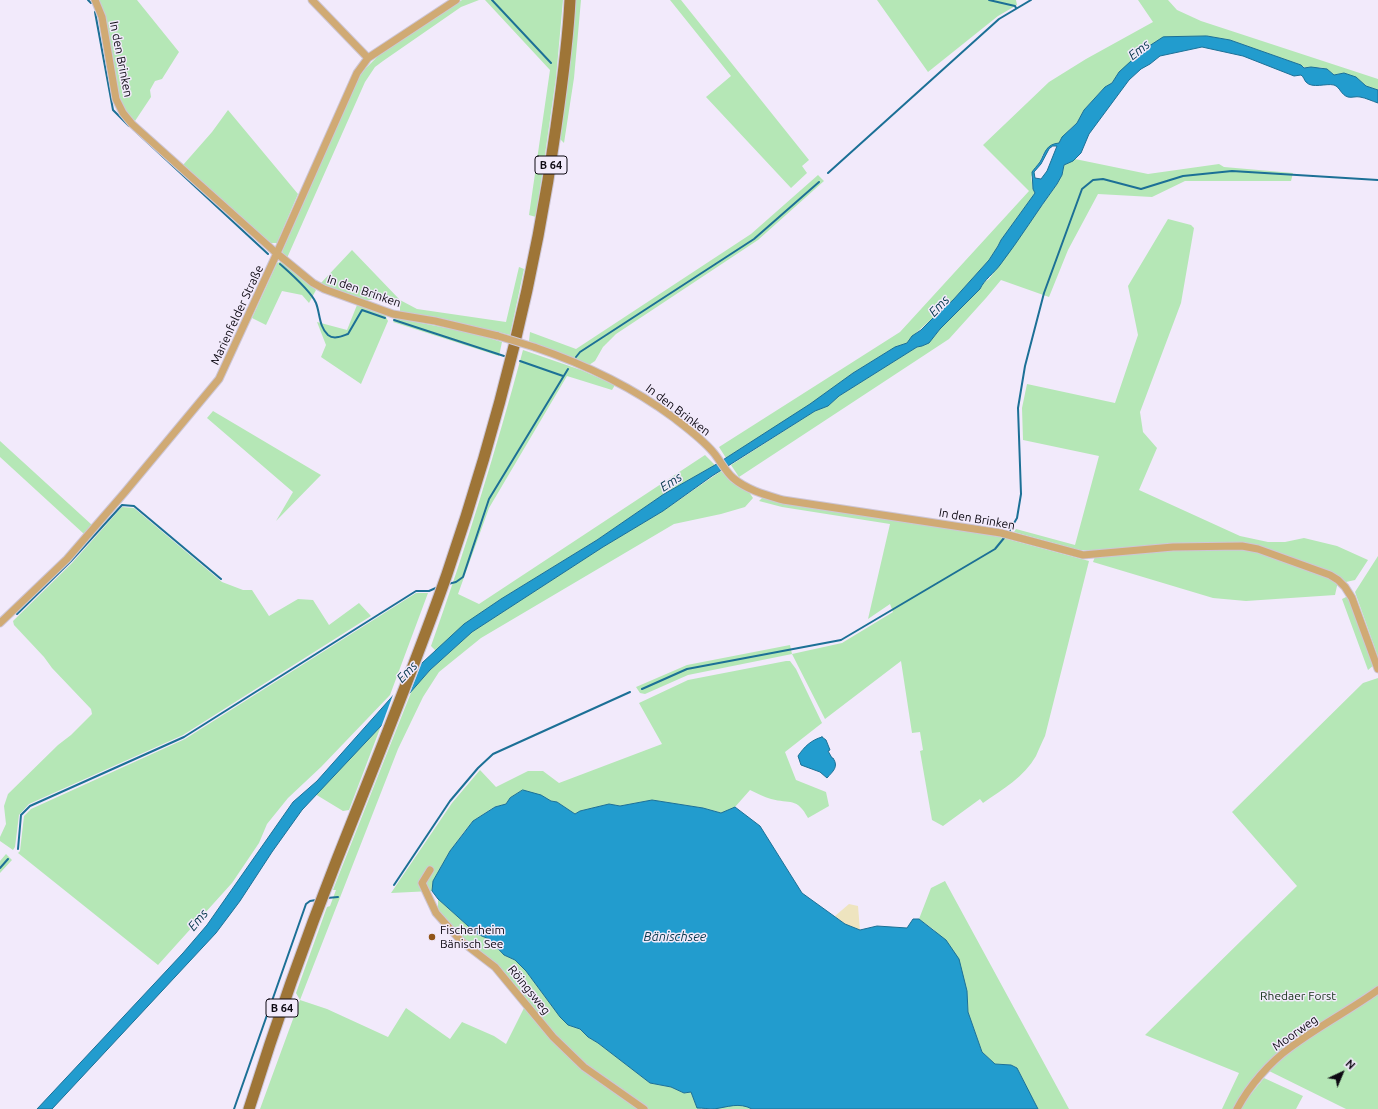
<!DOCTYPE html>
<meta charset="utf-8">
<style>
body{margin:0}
#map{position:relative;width:1378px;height:1109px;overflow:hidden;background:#f2eafb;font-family:Ubuntu,sans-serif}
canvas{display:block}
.north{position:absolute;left:1322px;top:1053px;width:40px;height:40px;-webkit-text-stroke:3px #f2eafb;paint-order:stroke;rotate:44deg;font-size:11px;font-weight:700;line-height:16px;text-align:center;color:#0d0912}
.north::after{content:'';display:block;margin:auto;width:14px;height:18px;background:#0d0912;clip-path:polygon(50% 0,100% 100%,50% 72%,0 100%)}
</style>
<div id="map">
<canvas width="1378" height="1109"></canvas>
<div class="north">N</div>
</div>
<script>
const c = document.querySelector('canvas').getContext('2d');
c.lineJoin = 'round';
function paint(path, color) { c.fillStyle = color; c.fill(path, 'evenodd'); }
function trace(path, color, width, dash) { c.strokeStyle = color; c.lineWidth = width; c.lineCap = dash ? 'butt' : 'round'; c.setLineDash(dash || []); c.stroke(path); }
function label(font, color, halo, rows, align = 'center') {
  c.font = font + ' Ubuntu,sans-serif'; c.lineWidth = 3; c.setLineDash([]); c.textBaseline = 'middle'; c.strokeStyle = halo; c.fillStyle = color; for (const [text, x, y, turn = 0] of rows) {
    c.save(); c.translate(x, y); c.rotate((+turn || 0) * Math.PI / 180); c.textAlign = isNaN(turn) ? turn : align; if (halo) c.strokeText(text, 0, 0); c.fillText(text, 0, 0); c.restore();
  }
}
paint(new Path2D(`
 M98,0H137L179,52L162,79L155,81L150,90L151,97L135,121L126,111L119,97L105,16Z
 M462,0H479L461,7L383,61L375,67L365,82L287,258L282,252L359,77L366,68L380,54Z
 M485,0H563L556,78L536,217L529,215L550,70Z
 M576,0H581L574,78L564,143L560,139L568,80Z
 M670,0H681L809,160L802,166L807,173L791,188L706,97L731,76Z
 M877,0H1016L1017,5L998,16L928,72Z
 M1138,0H1168L1177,10L1201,21L1378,79V90L1366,86L1355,77L1344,73L1334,75C1331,73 1329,70 1326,69C1318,65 1306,71 1301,65L1230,40L1207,36L1119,72L1112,83L1105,87L1084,110L1077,123L1070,129L1059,143H1056L1043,154L1039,163L1036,167L1031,177L1033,189L1035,193L1001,240L998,246L989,260L953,300L917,332L907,343L895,347L853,373L811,404L726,458L719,447L900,332L1029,191L983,145L1049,82L1086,59L1153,22Z
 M228,110L298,194L277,243H269L183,165L212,132Z
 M1075,159L1148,174L1219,164L1224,167L1293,173L1291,181H1185L1152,197L1098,194L1068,250L1049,297L1001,280L986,298L949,339L739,477L731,465L815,411L828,406L839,396L917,347C927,346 935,336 940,329L980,289L983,283L989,279L1015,244L1057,184L1062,175L1064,165Z
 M818,175L824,181L758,240L616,334L603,347L595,361L589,365L529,341L530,332L576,349L751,234Z
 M1168,219L1191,225L1194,228L1181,303L1140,412L1143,432L1157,448L1139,490L1240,536L1268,542H1285L1304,538L1337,546L1368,560L1355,580L1346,582L1339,577L1335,595L1246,601L1213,598L1093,562L1097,551L1079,550L1014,532L1016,529L1075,545L1099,456L1023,440L1022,408L1027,384L1115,403L1138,335L1128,286Z
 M352,250L400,300L417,309L506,322L519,267L524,269L510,335L436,317L400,312V300H366L320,284Z
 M282,261L316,290L309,303L302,295L282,291L266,325L252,318L277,263Z
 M357,305L385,315L388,321L361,384L321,357L326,345L317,322L347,330Z
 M396,318L472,333L502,342L499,356L393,322Z
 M523,350L581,370L615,385L612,390L567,376L489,508L458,594L479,604L705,455L715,465L664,494L597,540L501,599L465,624L436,651L431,646C466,548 496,450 523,350Z
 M213,411L321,475L276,521L293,492L207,418Z
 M0,441L92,525L84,534L0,457Z
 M721,471L731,482L749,492L753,498L745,507L721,514L674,524L481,638L439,672L423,697L398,749L300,1000L327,1009L388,1037L406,1008L450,1039L462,1022L494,1036L506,1044L525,1006L551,1038L639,1109H260L300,1000L296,993L327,907L330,906L336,890H333L338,877L412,690L430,670L472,632L603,547L663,511Z
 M763,497L1000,537L1089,561L1045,736C1042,742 1039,749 1036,756C1024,777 1003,789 983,803L980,799L943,826L932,820L920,751L923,750L920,732L912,733L901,661L825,719L792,654L688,675L645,694L640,693L636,687L687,665L790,645L792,654L842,643L893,612L890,604L868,619L890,524L782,507L759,501Z
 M122,507L134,508L222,582L243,590H252L269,616L298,599L313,600L329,625L359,603L371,616L183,735L29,804L19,815L15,847L13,850L0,841V837L6,824L4,806L8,794L58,745L71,735L92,714L91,709L52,668L44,657L14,625L13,621L72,563Z
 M1378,556V657L1355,592Z
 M416,593H428L390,695L321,767L288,798L267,824L259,843L232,883L158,965L18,853L20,851L24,816L31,809L185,739Z
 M1348,596L1374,665L1368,670L1342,599Z
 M786,661H790L796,669L822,723L785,752L796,780L826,792L829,806L808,818C797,797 790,804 771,799C764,797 757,793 750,790L735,807L722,813L703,808L652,800L620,806L609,804L580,811L575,814L557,802L551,801L541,795L510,798L506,804L494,807L473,821L464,832L450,851L433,881L432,891L391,893L452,803L480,770L496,787L528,771H543L559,783L662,744L639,703L688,680Z
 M1378,678V1109H1346L1263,1068L1240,1097L1233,1109H1222L1239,1073L1145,1035L1297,886L1232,812L1363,683Z
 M381,726L349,810L343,811L315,794Z
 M6,854L12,860L0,873V861Z
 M945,881L1069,1109H1038L1017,1068L1011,1065L995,1064L982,1052L968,1012L967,991L934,930L919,919L931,888Z
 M438,899L477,934L489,939L504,955L515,960L526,971L560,1017L568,1025L580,1029L588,1037L598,1043L650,1083L671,1087L684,1093L691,1092L697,1108L708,1109H648L585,1065L555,1036L497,965L454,931L438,912Z
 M1264,1078L1303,1096L1296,1109H1241L1246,1100Z
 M732,1104L747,1106L752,1109H713Z`), '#b5e7b6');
paint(new Path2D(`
 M849,904L858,906L860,931L845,924L835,916Z`), '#eee4bf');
const water = new Path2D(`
 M1207,36L1230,40L1301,65L1304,68L1311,67L1327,69L1334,75L1344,73L1356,77L1366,86L1378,90V103C1372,101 1366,98 1360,97C1356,96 1352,98 1348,97C1341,95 1340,87 1334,85C1326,83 1312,89 1306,82C1304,80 1304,77 1301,75L1294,76L1243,56L1202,47L1160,56L1150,64L1141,69L1129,80L1089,134L1081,153L1073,161L1064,165L1062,175L1057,184C1037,211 1020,239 1000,265C994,273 984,280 980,289L940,329L929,343L922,346L917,347L839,396L828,406L815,411L712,476L663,511L603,547L472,632L430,670L381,726L302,810L272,852L240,901L216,933L52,1109H37L183,953L207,925L293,802L317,781L422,663L464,624L501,599L597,540L664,494L715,465L810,404L853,373L895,347L907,343L912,336L921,330L935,316L953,300L989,260L998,246L1001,240L1035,193L1033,189L1032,172C1034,169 1037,166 1040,162C1045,153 1046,144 1059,143L1062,137L1077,123L1084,110L1105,87L1112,83L1119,72L1143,50L1163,37ZM1053,146H1057L1047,171L1041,179L1035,178L1034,172L1041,164L1049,149Z
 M822,737L826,740L830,750L828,751L832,758H833C839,767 833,771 827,778L820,772L801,765L798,756C804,747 811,740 822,737Z
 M523,790L541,795L551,801L557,802L575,814L580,811L609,804L620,806L652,800L703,808L721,813L735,807L760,826L802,893L845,924L860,930L877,926L907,928L913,919H919L946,940L959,959L967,991L968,1012L982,1052L995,1064L1011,1065L1017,1068L1038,1109H752C739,1102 728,1107 714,1109C709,1109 703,1108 697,1108L691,1092L684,1093L671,1087L650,1083L598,1043L588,1037L580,1029L568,1025L560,1017L526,971L515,960L504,955L489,939L477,934L438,899L432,891L433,881L450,851L473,821L495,807L506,804L510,798Z`);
paint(water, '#229cce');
trace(water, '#1c7096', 1);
paint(new Path2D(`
 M423,660L408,698L380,730L394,692Z`), '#f2eafb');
trace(new Path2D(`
 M88,0L91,3
 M492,0L551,63
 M989,0L1015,6L1016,8
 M95,12L113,110L129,126
 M133,129L268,254
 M828,173L999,19L1031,0
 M280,264C289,272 311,291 316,303C320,313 319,327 328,335C334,340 342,336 348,334L362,310L385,318
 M394,320L504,356
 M576,357L580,352L754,239L819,182
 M520,361L563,376
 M1010,530L1017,518L1021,494L1018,408L1025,366L1044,293L1082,189L1093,180L1103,179L1141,189L1183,176L1232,171L1378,180
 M448,584L456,582L463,577L489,499L568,369
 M17,614L71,561L122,505L134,506L221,579
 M642,689L687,669L841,640L995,549L1004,538
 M18,849L21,815L30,806L184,737L416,591H429L438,587
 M0,868L8,859
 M394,885L450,801L478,768L493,754L630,692
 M327,898L338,897
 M234,1109L306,904L310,901L316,900`), '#1c7096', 2);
const street = new Path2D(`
 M95,0L102,17L116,99L123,113L132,124L274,251L313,283L324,289L393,314L435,321L498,336
 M312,0L368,58
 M534,347C584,364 631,386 674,418C687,428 702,439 713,452C720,460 725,471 733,478C747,490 766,495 783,500L1001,533L1083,555L1173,547L1242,546L1258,549L1330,575L1338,580L1345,587L1352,598L1378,669
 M0,623L67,559L125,492L219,379L277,253L357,73L368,58L456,0
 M430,870L422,883L436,913L461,941L495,967L553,1037L584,1067L644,1109
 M1237,1109C1249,1086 1270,1062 1291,1047C1319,1026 1350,1010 1378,990`);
const primary = new Path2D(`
 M249,1109C275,1026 304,943 336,862C374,766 413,671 447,574C497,428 535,280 556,127C562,85 568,43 570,0`);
trace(street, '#cdc6d6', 9);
trace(primary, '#cdc6d6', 13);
trace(street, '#d0aa74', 7);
trace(primary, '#9e7537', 11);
const streetBridge = new Path2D(`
 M498,336L534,347`);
trace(streetBridge, '#cdc6d6', 9, []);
trace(streetBridge, '#d0aa74', 7);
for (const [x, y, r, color] of [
 [432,937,4,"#915418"]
]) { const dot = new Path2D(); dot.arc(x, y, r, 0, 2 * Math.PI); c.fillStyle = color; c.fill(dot); trace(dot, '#f2eafb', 1.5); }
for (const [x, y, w] of [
 [551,165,32],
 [282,1008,32]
]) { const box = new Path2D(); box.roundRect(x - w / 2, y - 9, w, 18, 3); c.fillStyle = '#f2eafb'; c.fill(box); trace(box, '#0d0912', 1); }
label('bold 11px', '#0d0912', null, [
 ["B 64",551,165],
 ["B 64",282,1008]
]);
label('12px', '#0d0912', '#f2eafb', [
 ["In den Brinken",121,59,79],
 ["In den Brinken",364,291,19],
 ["Marienfelder Straße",237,315,-65],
 ["In den Brinken",678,410,37],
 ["In den Brinken",977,519,10],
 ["Röingsweg",529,990,51],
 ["Moorweg",1295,1033,-35]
]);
label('12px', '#0d0912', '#f2eafb', [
 ["Fischerheim",440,930],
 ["Bänisch See",440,944]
], 'left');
label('12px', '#133115', '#f2eafb', [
 ["Rhedaer Forst",1298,996]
]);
label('italic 13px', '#03364b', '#f2eafb', [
 ["Ems",1139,50,-38],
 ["Ems",939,306,-47],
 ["Ems",671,482,-33],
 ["Ems",407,672,-46],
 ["Ems",198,920,-50],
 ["Bänischsee",675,937]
]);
</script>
